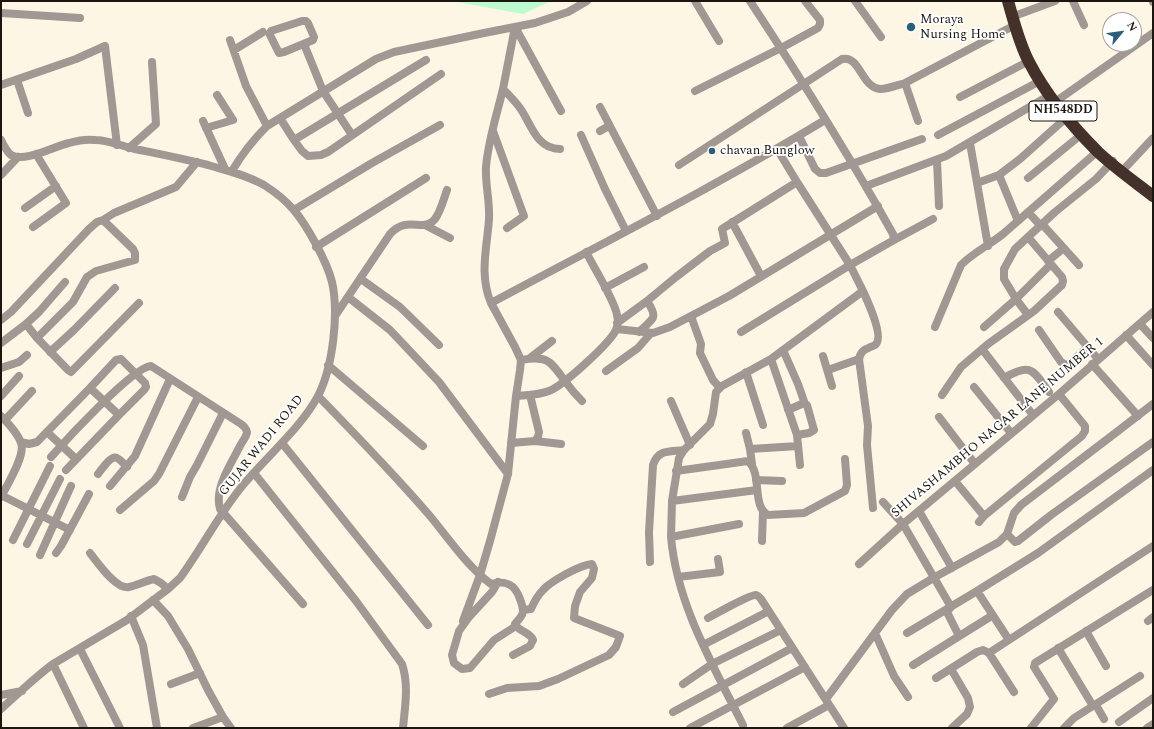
<!DOCTYPE html>
<style>
body{margin:0}
#map{position:relative;width:1154px;height:729px;overflow:hidden;background:#fef6e5;font-family:Spectral,serif}
canvas{display:block}
.frame{position:absolute;inset:0;border:2px solid #1b1710;pointer-events:none}
.north{position:absolute;left:1102px;top:12px;width:40px;height:40px;box-sizing:border-box;background:#fff;border:1px solid #a4a29f;border-radius:50%;rotate:61deg;font-size:11px;font-weight:700;line-height:16px;text-align:center;color:#1b1710}
.north::after{content:'';display:block;margin:auto;width:14px;height:18px;background:#2c5d7b;clip-path:polygon(50% 0,100% 100%,50% 72%,0 100%)}
</style>
<div id="map">
<canvas width="1154" height="729"></canvas>
<div class="frame"></div>
<div class="north">N</div>
</div>
<script>
const c = document.querySelector('canvas').getContext('2d');
c.lineJoin = 'round';
function paint(path, color) { c.fillStyle = color; c.fill(path, 'evenodd'); }
function trace(path, color, width, dash) { c.strokeStyle = color; c.lineWidth = width; c.lineCap = dash ? 'butt' : 'round'; c.setLineDash(dash || []); c.stroke(path); }
function label(font, color, halo, rows, align = 'center') {
  c.font = font + ' Spectral,serif'; c.lineWidth = 3.5; c.setLineDash([]); c.textBaseline = 'middle'; c.strokeStyle = halo; c.fillStyle = color; for (const [text, x, y, turn = 0] of rows) {
    c.save(); c.translate(x, y); c.rotate((+turn || 0) * Math.PI / 180); c.textAlign = isNaN(turn) ? turn : align; if (halo) c.strokeText(text, 0, 0); c.fillText(text, 0, 0); c.restore();
  }
}
paint(new Path2D(`
 M452,1H551L523,14Z`), '#bcfbcd');
trace(new Path2D(`
 M695,1L719,41
 M855,1L881,37
 M1073,1L1084,25
 M1153,1V2
 M1,13L80,18
 M1017,15L1055,1
 M302,21H306L308,23L314,37L313,40L284,52L279,53L270,35L271,31Z
 M515,27L503,89C509,95 515,101 520,108C531,123 536,149 560,149
 M515,27L561,111
 M230,40L246,86L267,126
 M304,44L323,91L352,135
 M234,50L263,32
 M17,80L28,113
 M1,85L76,59L105,46L117,145
 M695,91L781,48L818,28L820,24V20L805,1
 M960,97L1029,61
 M1055,102L1153,33
 M600,107L657,216
 M280,118L294,140L302,151L308,156L321,155L328,152L441,74
 M203,121L225,169
 M918,121L905,83L1015,25
 M206,128L233,120L217,95
 M493,131L524,216L507,228
 M600,131L609,126
 M581,135L605,189L626,231
 M938,135L1040,81
 M799,136L815,169L820,173H826L922,139
 M1,140C3,144 7,152 11,155C25,163 54,146 69,143C76,141 87,139 95,140C108,140 122,146 135,149C159,154 184,159 208,165C228,171 247,175 264,185C275,192 285,200 293,209C307,225 327,262 332,282C339,313 333,367 318,396C300,429 267,456 243,485C219,514 202,548 180,578L168,589L127,620L53,664C34,678 18,694 1,709
 M294,140L426,60
 M970,143L988,246
 M129,148L156,124L152,62
 M937,160L939,206
 M679,165L842,59C860,55 861,87 880,89C888,89 898,85 905,83
 M1125,168L1153,138
 M232,171C242,154 253,140 267,126L376,59L394,52L484,33L535,23L568,12L587,1
 M1,175L18,157
 M1028,178L1082,134
 M977,183L999,175
 M866,186L946,156L1050,95
 M25,208L56,186
 M294,210L372,163L440,125
 M1028,212L1041,226
 M1018,221L999,175L1020,159L1067,117
 M732,222L761,276
 M1042,224L1079,265
 M425,225L450,238
 M33,227L66,203L36,154
 M894,240L933,219
 M316,247L426,178
 M1048,261L1064,248
 M361,279L400,307L439,345
 M605,288L644,267
 M863,291C867,300 885,338 875,345C867,349 861,349 859,359L868,426L867,445L873,508
 M348,297L390,330L439,382L508,474
 M139,303L71,372L68,370L37,338L73,302L87,277L96,271L135,260V253L133,249L103,220L114,213L176,187L197,162
 M491,303C479,275 487,248 489,219C490,201 485,184 486,167C488,141 497,114 503,89
 M1058,312L1098,359
 M1028,315L1016,299L1004,279V269L1015,249L1055,212L1096,179L1113,161
 M335,316L390,234C408,214 423,234 435,219C441,211 444,198 447,190
 M691,316L701,344L700,353L713,380L720,388
 M1,320L11,312L89,229L97,222L103,220
 M617,323L647,301
 M26,324L39,312L65,282
 M1140,324L1153,338
 M935,327L961,265C973,253 989,245 1003,234L1098,151
 M984,327L1016,299L1051,264
 M617,329L653,333L670,327L729,296L878,206
 M1039,330L1061,362L1066,365L1070,363L1088,347
 M639,332C653,318 659,319 647,301L676,277L710,251L725,243L722,229L797,182L777,149
 M741,332L850,265L797,182
 M1126,335L1153,365
 M1,343L26,324L37,338
 M982,349L1033,415
 M783,350L798,384L805,404
 M50,352L74,330L115,288
 M823,356L832,386
 M530,358L552,341
 M771,359L797,435L800,465
 M521,360C548,355 550,361 565,381C570,388 576,395 582,401
 M1092,364L1138,416
 M328,365L423,446
 M1,368L19,362L27,355
 M828,370L859,359
 M606,371L638,348L651,333
 M746,372L763,425
 M1004,378C1031,362 1033,370 1049,392
 M974,387L1011,433
 M90,388L116,360L121,359L145,383L146,387L144,390L119,415
 M942,395L961,367L988,344L1034,311L1062,285L1063,281L1062,277L1028,237
 M1,396L19,376
 M318,396C356,435 394,474 430,516C449,539 467,566 491,584C506,580 515,584 520,599C521,602 523,607 523,611C523,616 518,620 515,624C519,632 530,632 533,640L530,646L513,655
 M516,396C527,395 539,395 549,391C564,385 609,344 616,330C618,325 618,319 617,315C615,301 593,266 586,252
 M671,401L690,445
 M788,410L804,403L807,405L814,430L809,433L797,435
 M1,416C8,423 18,433 21,443C26,455 7,485 1,497
 M939,417L975,464
 M5,420L32,391
 M47,432L76,459
 M746,433L750,449L752,464
 M535,441L561,444
 M21,442L29,444L37,442L90,388L119,415L66,470
 M282,443L428,625
 M511,443L535,441L538,437L539,432L530,395
 M750,449L798,446
 M51,457C66,440 133,367 151,366L241,424C244,426 246,428 247,432C247,436 242,442 240,446C231,464 214,488 220,509L303,604
 M676,471L748,461C763,474 751,506 768,515L804,513L845,491L847,485L845,459
 M254,473L356,601L402,664C409,685 405,706 403,728
 M98,474C102,469 111,455 117,458C121,460 124,464 127,467
 M756,480L782,481
 M955,481L984,516
 M110,486L135,456L170,379
 M1,495L70,530
 M182,497L190,477L197,465L223,413
 M672,501L757,490
 M883,502L903,524L951,607L947,612L959,636
 M120,510L154,481L159,474L198,397
 M919,511L952,568
 M979,522L984,516L1082,436L1085,431V426L1059,394
 M739,524L671,537L672,501L679,458L684,450L710,424L713,414L716,392L722,386L771,359L863,291L850,265L894,240L893,234C849,155 800,77 750,1
 M1007,534L1015,542L1018,541L1051,515L1153,442
 M671,537C677,605 713,665 743,725
 M13,540L50,466
 M762,541L763,512
 M27,544L60,479
 M56,553L61,546L89,494
 M90,553C98,563 116,590 129,587C138,585 145,581 154,579L161,583L168,589
 M40,555L71,486
 M650,562L649,532L653,465C658,449 669,452 684,450
 M859,564L903,524L1059,394L1153,312
 M678,577L720,572L718,559
 M498,582L492,592L469,617L459,631L452,655L454,663L462,669L470,668L494,640L516,626
 M153,600L168,616L188,649L208,690L223,717L231,728
 M131,616L143,645L157,728
 M708,618C716,614 750,594 756,595C759,596 759,597 761,599L844,728
 M463,621L480,575L490,541L508,474L516,396L520,370L521,360L515,347L491,303C603,243 716,186 825,120
 M1148,621L1153,617
 M1086,631L1106,666
 M875,633L894,676L908,697
 M907,633L977,591
 M1009,640L977,591L1038,553L1153,470
 M703,645L769,611
 M1058,648L1093,706
 M80,649L120,728
 M989,653L1153,546
 M53,664L84,728
 M913,665L993,615
 M951,669L968,698L970,707L967,714L952,728
 M936,678L977,652L983,650L989,653L1014,692
 M171,684L200,673
 M683,684L712,664L781,630
 M489,694L507,688L539,686L558,679L609,655L616,647L620,636L574,618L575,606L580,592L592,578L594,569L592,564C580,565 551,581 543,590C538,595 534,602 531,609L523,610
 M1,695L22,691
 M826,699L892,610L907,594L935,577L999,542L1007,534L1014,513L1021,505L1118,431L1153,404
 M1096,705L1104,719
 M673,712L792,648
 M1119,722L1153,698
 M193,728L223,717
 M690,728L805,667
 M787,728L829,705
 M1031,728L1054,699L1034,667L1035,663L1153,590
 M1064,728L1074,718L1140,676
 M1147,728L1153,724`), '#a29893', 8);
trace(new Path2D(`
 M1008,1C1014,22 1019,43 1029,62C1046,95 1072,126 1098,152C1115,168 1135,182 1153,196`), '#44312a', 12);
for (const [x, y, r, color] of [
 [911,27,5,"#2c5d7b"],
 [712,151,4,"#2c5d7b"]
]) { const dot = new Path2D(); dot.arc(x, y, r, 0, 2 * Math.PI); c.fillStyle = color; c.fill(dot); trace(dot, '#fff', 1.5); }
for (const [x, y, w] of [
 [1063,111,68]
]) { const box = new Path2D(); box.roundRect(x - w / 2, y - 10, w, 20, 3); c.fillStyle = '#fff'; c.fill(box); trace(box, '#1b1710', 1); }
label('bold 12px', '#1b1710', null, [
 ["NH548DD",1063,111]
]);
label('13px', '#1b1710', '#fff', [
 ["Moraya",920,20],
 ["Nursing Home",920,35],
 ["chavan Bunglow",720,151]
], 'left');
label('13px', '#1b1710', '#fff', [
 ["SHIVASHAMBHO NAGAR LANE NUMBER 1",998,428,-40],
 ["GUJAR WADI ROAD",262,446,-51]
]);
</script>
